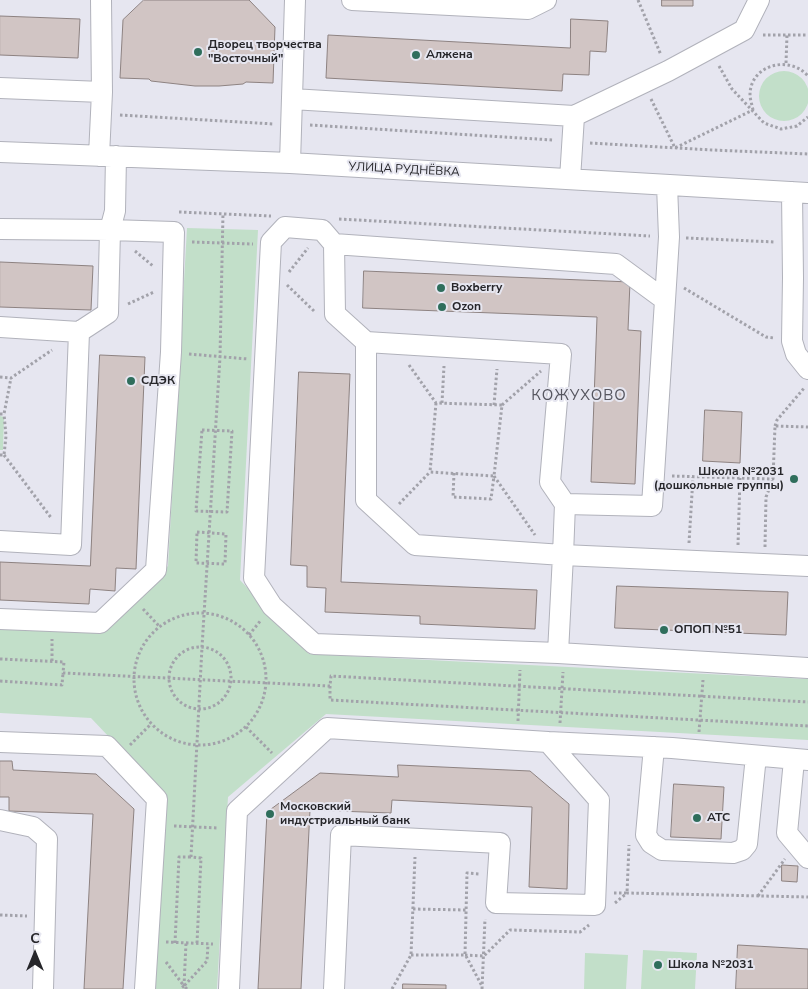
<!DOCTYPE html>
<meta charset="utf-8">
<style>
body{margin:0}
#map{position:relative;width:808px;height:989px;overflow:hidden;background:#e6e6f0;font-family:"Nunito Sans",sans-serif}
canvas{display:block}
.north{position:absolute;left:10px;top:929px;width:50px;height:50px;-webkit-text-stroke:4px #e6e6f0;paint-order:stroke;rotate:0deg;font-size:14px;font-weight:700;line-height:20px;text-align:center;color:#26262a}
.north::after{content:'';display:block;margin:auto;width:18px;height:22px;background:#26262a;clip-path:polygon(50% 0,100% 100%,50% 72%,0 100%)}
</style>
<div id="map">
<canvas width="808" height="989"></canvas>
<div class="north">С</div>
</div>
<script>
const c = document.querySelector('canvas').getContext('2d');
c.lineJoin = 'round';
function paint(path, color) { c.fillStyle = color; c.fill(path, 'evenodd'); }
function trace(path, color, width, dash) { c.strokeStyle = color; c.lineWidth = width; c.lineCap = dash ? 'butt' : 'round'; c.setLineDash(dash || []); c.stroke(path); }
function label(font, color, halo, rows, align = 'center') {
  c.font = font + ' "Nunito Sans",sans-serif'; c.lineWidth = 4; c.setLineDash([]); c.textBaseline = 'middle'; c.strokeStyle = halo; c.fillStyle = color; for (const [text, x, y, turn = 0] of rows) {
    c.save(); c.translate(x, y); c.rotate((+turn || 0) * Math.PI / 180); c.textAlign = isNaN(turn) ? turn : align; if (halo) c.strokeText(text, 0, 0); c.fillText(text, 0, 0); c.restore();
  }
}
paint(new Path2D(`
 M759 96a25 25 0 1 1 50 0a25 25 0 1 1-50 0Z
 M187,228L258,230L240,580L309,654L808,679V740L326,714L228,797L217,989H155L164,795L91,718L0,713V629L100,632L168,566Z
 M0,416L4,417L3,450H0Z
 M643,950L697,953L695,989H641Z
 M585,953L628,955L626,989H584Z`), '#c2dfc9');
const building = new Path2D(`
 M144,0H249L275,27L273,83L246,82L243,84L219,86H195L151,81L149,79L120,78L123,20Z
 M662,0H693V6H662Z
 M0,16L80,19L78,58L0,55Z
 M571,19L608,21L606,52L590,51L589,75L563,74L562,91L326,78L328,35L570,48Z
 M0,262L93,266L91,310L0,307Z
 M364,271L630,282L628,330L641,331L635,484L591,482L597,317L363,308Z
 M100,355L145,357L136,569L116,568L115,591L90,589L89,604L0,600V562L90,566Z
 M299,372L350,374L341,582L537,590L535,629L420,624V616L325,612L326,588L307,587V566L291,565Z
 M705,410L742,412L740,463L703,461Z
 M617,586L788,592L786,635L615,628Z
 M0,761H12L13,770L96,774L134,809L123,989H84L93,814L9,811V797H0Z
 M398,765L530,771L569,804L567,889L529,887L532,807L392,800L391,813L310,810L301,989H258L267,812L320,773L398,777Z
 M674,784L724,787L721,839L671,837Z
 M782,865L798,866L797,882L782,881Z
 M738,945L808,949V989H736Z
 M403,984L446,985V989H403Z`);
paint(building, '#d1c5c4');
trace(building, '#8d8281', 1);
const minor = new Path2D(`
 M352,0L528,9L546,0
 M0,88L102,92
 M292,99L574,116L668,71L744,30L759,0
 M0,152L290,163L808,193
 M99,156L102,92L101,0
 M290,163L295,0
 M570,179L574,116
 M792,192L793,278L792,341L796,354L808,369
 M0,229L110,230L174,232L171,352L156,570L100,623L0,619
 M334,244L616,264L665,300
 M0,327L79,332L71,545L0,541
 M79,332L108,313L110,230L115,211L116,156
 M366,342V500L415,545L563,555L558,653
 M565,504L652,506L669,237L667,185
 M808,566L563,555L565,504L550,482L561,354L366,342L335,314L334,244L322,230L285,227L271,242L254,578L272,606L314,644L558,653L808,668
 M0,742L107,746L157,799L145,989
 M654,747L646,835L651,843L662,850L733,853L742,850L747,844L756,756
 M794,760L787,833L808,858
 M0,820L33,827L47,839L43,989
 M229,989L237,811L327,728L548,742L672,748L808,760
 M334,989L341,835L500,843L496,903L595,905L599,800L548,742`);
trace(minor, '#b1b2bb', 22);
trace(new Path2D(`
 M638,0L661,55
 M763,35H808
 M786,63L787,35
 M719,66L732,89L764,123L781,129L797,126L808,117
 M651,99L675,148L753,110
 M753,110C752,105 750,99 750,94C751,64 790,55 808,76
 M120,115L274,124
 M310,125L553,140
 M590,143L712,150L808,154
 M179,212L271,216
 M339,219L650,236
 M686,238L775,242
 M192,242L253,244
 M135,251L153,266
 M289,272L308,248
 M287,285L315,312
 M684,288L766,337L774,338
 M128,304L154,292
 M189,354L248,359
 M409,365L436,403L502,405L494,476L430,472L436,403
 M0,377L11,378L52,350
 M442,403L444,366
 M494,405L497,369
 M502,405L541,371
 M0,414H4L11,378
 M775,426L777,420L805,387
 M202,430L232,431L227,512L196,511Z
 M0,455H4L6,436L4,414
 M4,455L52,519
 M454,473L453,497L491,499L494,476
 M494,476L535,535
 M672,476L773,479L775,426L808,427
 M399,504L430,472
 M197,532L226,534L225,564L196,563Z
 M689,543L693,477
 M738,545L740,478
 M765,547L766,497L773,479
 M143,609L160,627
 M134 679a66 66 0 1 1 132 0a66 66 0 1 1-132 0Z
 M249,635L261,620
 M169 678a31 31 0 1 1 62 0a31 31 0 1 1-62 0Z
 M0,659L64,662L63,673L330,686L331,676L808,702
 M52,661V639
 M0,681L62,685L63,673
 M330,686V700L808,726
 M518,721L520,670
 M560,723L563,672
 M246,727L272,753
 M699,732L703,680
 M130,745L151,724
 M174,826L218,828
 M614,893H627L629,845
 M758,896L785,859
 M615,903L627,893L808,897
 M413,909L466,910
 M0,915L27,916
 M166,942L213,944
 M175,943L179,857H191
 M197,943L201,858L191,857L202,647L220,357L223,213
 M411,955H465L467,873L480,874
 M465,955L484,956L510,930L580,932L589,925
 M466,956L482,986
 M166,962L184,986L180,989
 M184,986L186,943
 M187,989L184,986L207,961L208,944
 M392,989L411,955L415,857
 M482,989L485,919`), '#a2a2aa', 3, [2.5, 2.5]);
trace(minor, '#fff', 20);
for (const [x, y, r, color] of [
 [198,52,5,"#2f6e5c"],
 [416,55,5,"#2f6e5c"],
 [441,288,5,"#2f6e5c"],
 [442,307,5,"#2f6e5c"],
 [131,381,5,"#2f6e5c"],
 [794,479,5,"#2f6e5c"],
 [664,630,5,"#2f6e5c"],
 [270,814,5,"#2f6e5c"],
 [697,818,5,"#2f6e5c"],
 [658,965,5,"#2f6e5c"]
]) { const dot = new Path2D(); dot.arc(x, y, r, 0, 2 * Math.PI); c.fillStyle = color; c.fill(dot); trace(dot, '#e6e6f0', 2); }
label('bold 12px', '#26262a', '#e6e6f0', [
 ["Дворец творчества",208,45],
 ["\"Восточный\"",208,59],
 ["Алжена",426,55],
 ["Boxberry",451,288],
 ["Ozon",452,307],
 ["СДЭК",141,381],
 ["Школа №2031",784,472,"right"],
 ["(дошкольные группы)",784,486,"right"],
 ["ОПОП №51",674,630],
 ["Московский",280,807],
 ["индустриальный банк",280,821],
 ["АТС",707,818],
 ["Школа №2031",668,965]
], 'left');
label('12px', '#26262a', '#e6e6f0', [
 ["УЛИЦА РУДНЁВКА",404,170,3]
]);
c.letterSpacing = '1px';
label('15px', '#56565f', '#e6e6f0', [
 ["КОЖУХОВО",579,396]
]);
c.letterSpacing = '0px';
</script>
